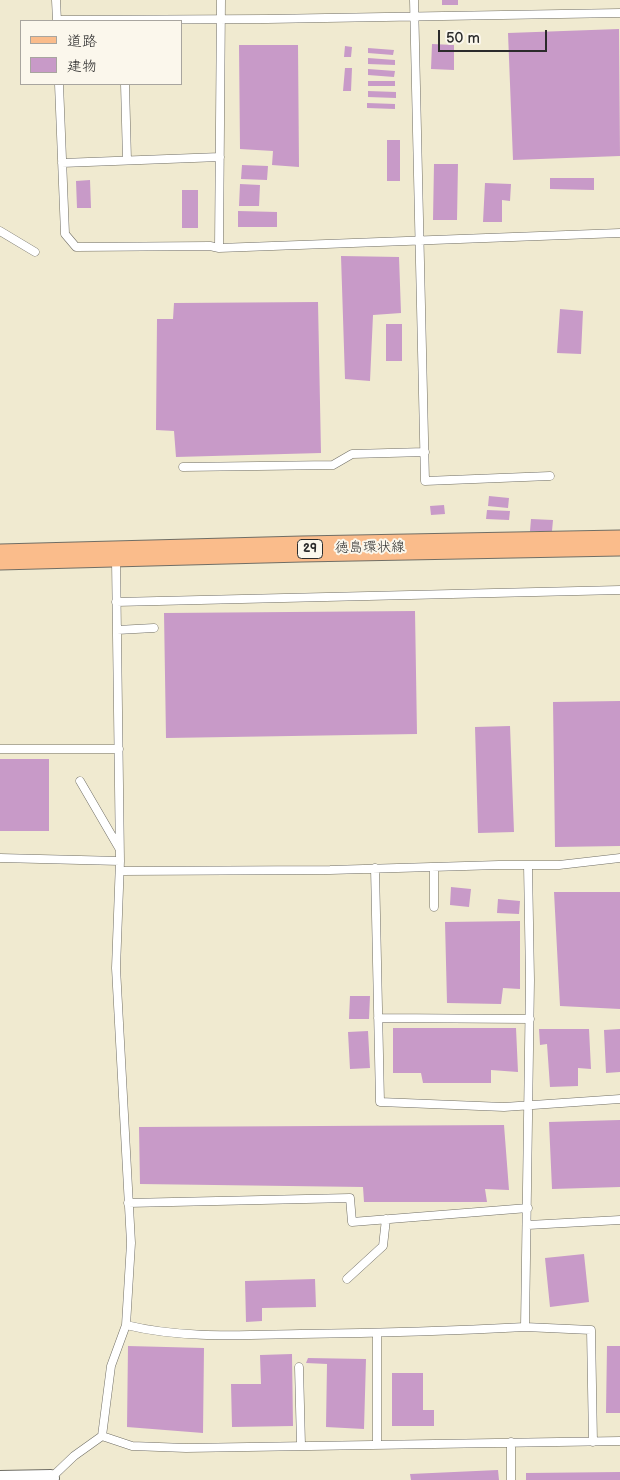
<!DOCTYPE html>
<meta charset="utf-8">
<style>
body{margin:0}
#map{position:relative;width:620px;height:1480px;overflow:hidden;background:#f0ead0;font-family:"Balsamiq Sans","Klee One",sans-serif}
canvas{display:block}
.legend{position:absolute;left:20px;top:20px;width:162px;height:65px;box-sizing:border-box;background:#fbf7ec;border:1px solid #a8a59f;margin:0;padding:6px 9px;list-style:none;font-size:15px;color:#2b2b2b}
.legend li{display:flex;align-items:center;gap:10px;height:25px}
.legend b{width:25px;border:1px solid #a8a59f}
.scale{position:absolute;left:438px;top:30px;width:109px;height:22px;box-sizing:border-box;border:2px solid #2b2b2b;border-top:0;padding-left:6px;font-size:15px;line-height:18px;white-space:nowrap;color:#2b2b2b;-webkit-text-stroke:4px #fbf7ec;paint-order:stroke}
</style>
<div id="map">
<canvas width="620" height="1480"></canvas>
<ul class="legend">
<li><b style="height:6px;background:#fabc8b"></b>道路</li>
<li><b style="height:14px;background:#c89ac8"></b>建物</li>
</ul>
<div class="scale">50 m</div>
</div>
<script>
const c = document.querySelector('canvas').getContext('2d');
c.lineJoin = 'round';
function paint(path, color) { c.fillStyle = color; c.fill(path, 'evenodd'); }
function trace(path, color, width, dash) { c.strokeStyle = color; c.lineWidth = width; c.lineCap = dash ? 'butt' : 'round'; c.setLineDash(dash || []); c.stroke(path); }
function label(font, color, halo, rows, align = 'center') {
  c.font = font + ' "Balsamiq Sans","Klee One",sans-serif'; c.lineWidth = 4; c.setLineDash([]); c.textBaseline = 'middle'; c.strokeStyle = halo; c.fillStyle = color; for (const [text, x, y, turn = 0] of rows) {
    c.save(); c.translate(x, y); c.rotate((+turn || 0) * Math.PI / 180); c.textAlign = isNaN(turn) ? turn : align; if (halo) c.strokeText(text, 0, 0); c.fillText(text, 0, 0); c.restore();
  }
}
paint(new Path2D(`
 M442,0H458V5H442Z
 M619,29L620,156L513,160L508,33Z
 M432,44L454,45V70L431,69Z
 M239,45H298L299,167L272,165L273,151L240,149Z
 M345,46L352,47L351,57H344Z
 M368,48L394,50L393,55L368,53Z
 M368,58L395,60V65L368,64Z
 M345,68H352L351,91H343Z
 M368,69L395,71L394,77L368,75Z
 M368,81H395V86H368Z
 M368,91L396,92V98L368,97Z
 M367,103L395,104V109L367,108Z
 M387,140H400V181H387Z
 M434,164H458L457,220H433Z
 M242,165L268,166L267,180L241,179Z
 M550,178H594V190L550,189Z
 M90,180L91,208H77L76,181Z
 M485,183L511,184L510,201L502,200V222H483Z
 M240,184L260,185L259,206H239Z
 M182,190H198V228H182Z
 M238,211L277,212V227H238Z
 M341,256L399,257L401,313L373,315L370,381L345,379Z
 M318,302L321,453L176,457L174,431L156,430L157,319H173L174,303Z
 M560,309L583,311L581,354L557,353Z
 M386,324H402V361H386Z
 M489,496L509,498L508,508L488,506Z
 M444,505L445,514L431,515L430,506Z
 M487,510L510,511L509,520L486,519Z
 M531,519L553,520L552,531H530Z
 M415,611L417,734L166,738L164,613Z
 M620,701V846L555,847L553,702Z
 M510,726L514,832L478,833L475,727Z
 M0,759H49V831H0Z
 M451,887L471,889L469,907L450,905Z
 M554,892H620V1009L560,1006Z
 M498,899L520,901L519,914L497,913Z
 M520,921V989L503,988L501,1004L447,1003L445,922Z
 M350,996H370L369,1019H349Z
 M393,1028H516L518,1072L491,1070V1083H423L421,1073H393Z
 M539,1029H589L591,1069L578,1068V1086L550,1087L547,1044L540,1045Z
 M620,1029V1072L606,1073L604,1030Z
 M368,1031L370,1068L350,1069L348,1032Z
 M620,1120V1187L552,1189L549,1122Z
 M504,1125L509,1190L485,1189L487,1202H364L363,1187L140,1184L139,1127Z
 M584,1254L589,1302L550,1307L545,1258Z
 M315,1279L316,1307L262,1308V1321L246,1322L245,1281Z
 M128,1346L204,1348L203,1433L127,1427Z
 M607,1346H620V1413H606Z
 M292,1354L293,1426L232,1427L231,1384H261L260,1355Z
 M308,1358L366,1359L364,1429L326,1427L327,1364L306,1363Z
 M392,1373H423V1410H434V1426H392Z
 M498,1470L499,1480H411L410,1474Z
 M620,1472V1480H526V1473Z`), '#c89ac8');
const service = new Path2D(`
 M56,0L57,21
 M414,0L425,481L550,476
 M57,20L267,19L620,13
 M59,84L65,234L76,247L210,246L219,248L620,233
 M125,84L127,160
 M62,163L220,157
 M0,231L35,252
 M219,248L221,0
 M183,467L333,465L352,454L425,452
 M116,602L620,590
 M117,630L154,628
 M0,749H119
 M80,781L119,848
 M0,858L120,861
 M528,865L530,980L525,1327L591,1330L593,1442
 M434,867V907
 M375,868L380,1102L504,1107L620,1099
 M120,871L330,870L499,865H559L620,858
 M378,1018L530,1019
 M128,1203L350,1198L352,1222L528,1208
 M528,1225L620,1220
 M347,1279L383,1246L386,1219
 M126,1325C183,1339 243,1335 300,1334C376,1333 450,1331 525,1327
 M377,1333V1444
 M299,1367L301,1445
 M102,1436L132,1446L186,1448L620,1441
 M511,1442V1480
 M51,1478L74,1456L102,1436L111,1366L126,1325L131,1243L116,968L120,861L116,560`);
const minor = new Path2D(`
 M0,1479L51,1478`);
const primary = new Path2D(`
 M0,557L302,549L620,543`);
trace(service, '#706e65', 9);
trace(minor, '#706e65', 18);
trace(primary, '#706e65', 27);
trace(service, '#fff', 8);
trace(minor, '#fff', 16);
trace(primary, '#fabc8b', 25);
for (const [x, y, w] of [
 [310,549,25]
]) { const box = new Path2D(); box.roundRect(x - w / 2, y - 9.5, w, 19, 4); c.fillStyle = '#fbf7ec'; c.fill(box); trace(box, '#2b2b2b', 1); }
label('bold 12px', '#2b2b2b', null, [
 ["29",310,549]
]);
label('14px', '#2b2b2b', '#fbf7ec', [
 ["徳島環状線",370,548,-1]
]);
</script>
